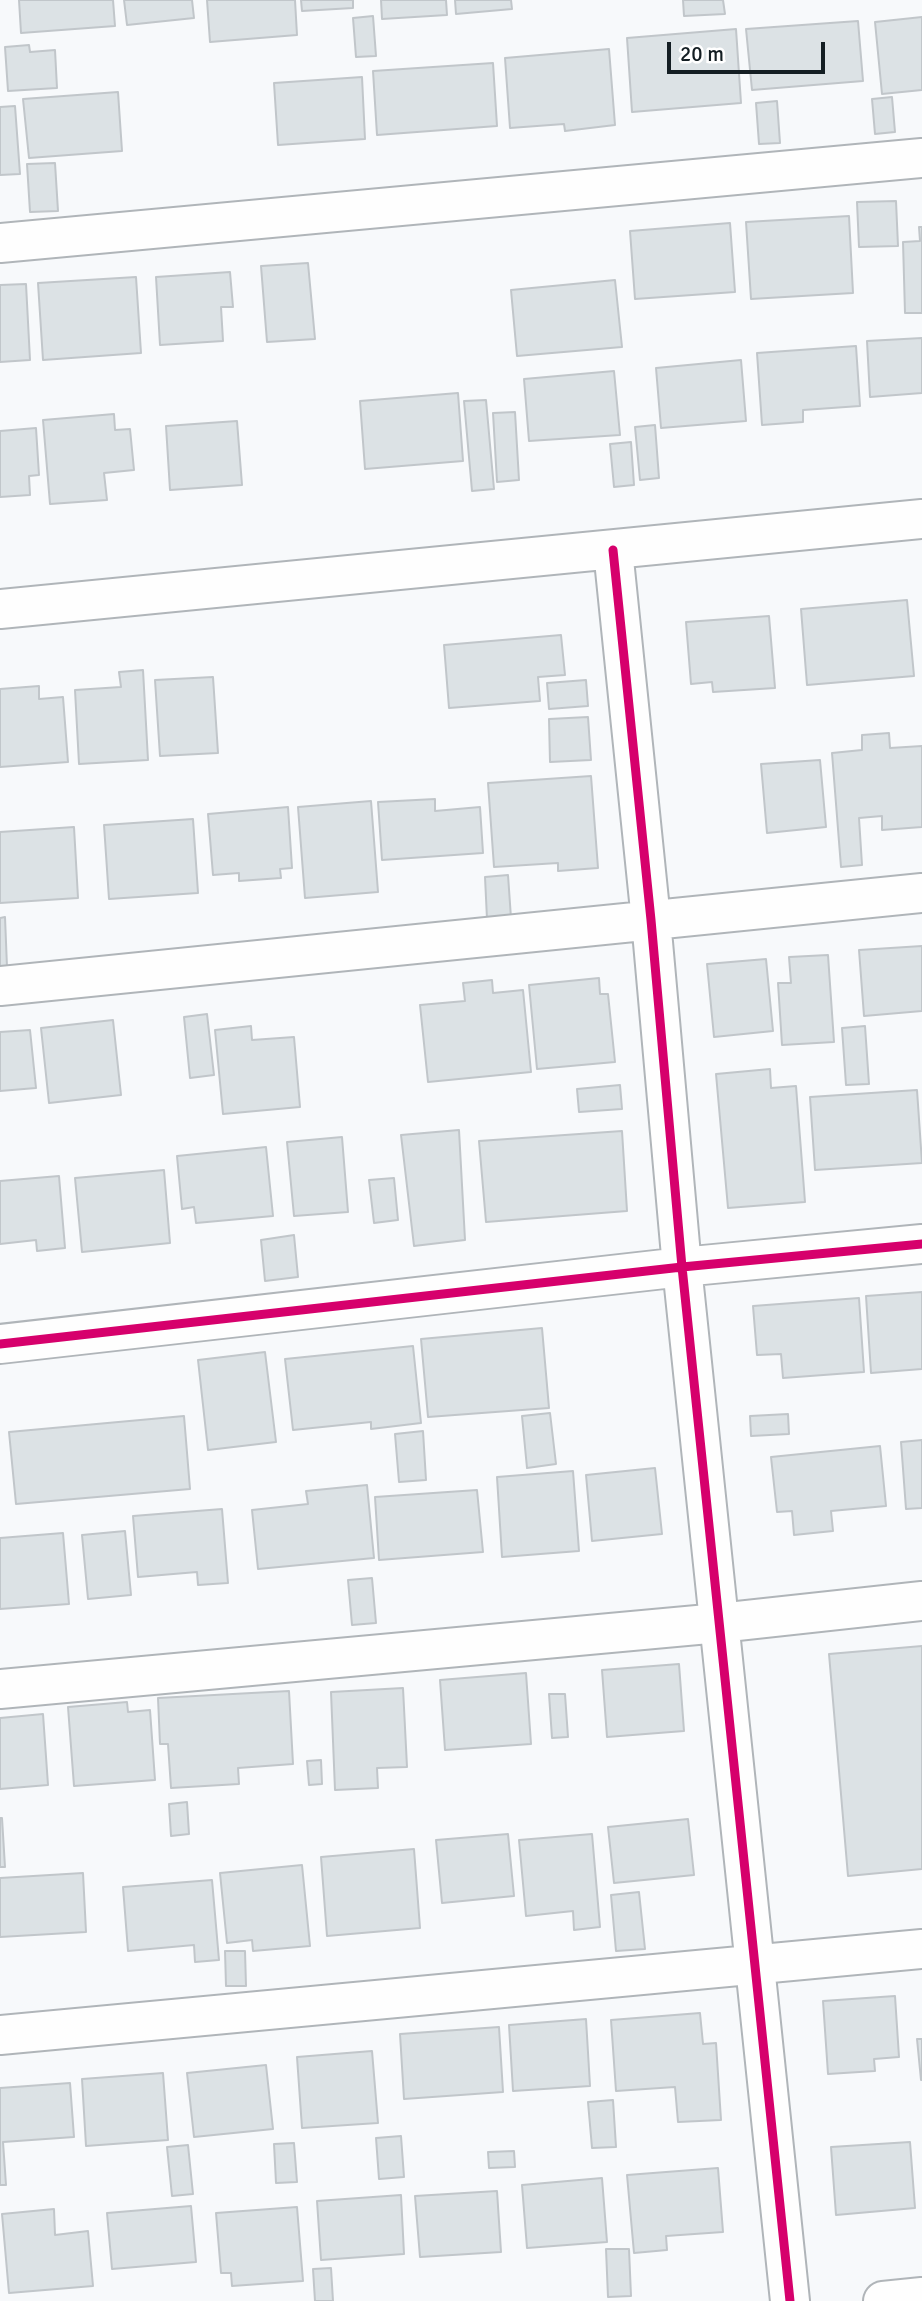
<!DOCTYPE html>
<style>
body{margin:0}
#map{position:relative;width:922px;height:2301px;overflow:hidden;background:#f7f9fb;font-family:Signika,sans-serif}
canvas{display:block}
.scale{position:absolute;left:667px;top:42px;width:158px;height:32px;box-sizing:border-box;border:4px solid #141e23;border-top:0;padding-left:9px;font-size:21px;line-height:24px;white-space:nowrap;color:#141e23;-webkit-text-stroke:5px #fff;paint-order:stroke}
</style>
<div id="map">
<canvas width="922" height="2301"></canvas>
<div class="scale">20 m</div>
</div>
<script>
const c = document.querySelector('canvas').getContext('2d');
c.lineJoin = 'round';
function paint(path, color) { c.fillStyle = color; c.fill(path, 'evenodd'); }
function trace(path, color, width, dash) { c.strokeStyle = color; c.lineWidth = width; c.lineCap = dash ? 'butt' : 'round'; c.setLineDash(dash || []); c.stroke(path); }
const building = new Path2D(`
 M19,0H113L115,26L21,33Z
 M124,0H192L194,18L127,25Z
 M207,0H295L297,35L210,42Z
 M301,0H353V8L302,11Z
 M381,0H446L447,15L382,19Z
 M455,0H511L512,9L456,14Z
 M683,0H723L725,14L684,16Z
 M373,16L376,56L356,57L353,18Z
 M922,17V90L882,94L875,22Z
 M858,21L863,81L752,90L746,29Z
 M736,29L741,103L632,112L627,38Z
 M29,45L30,52L55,50L57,88L8,91L5,47Z
 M609,49L615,125L565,131L564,124L510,128L505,58Z
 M493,63L497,126L377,135L373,71Z
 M362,77L365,139L278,145L274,83Z
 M118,92L122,151L29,158L23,99Z
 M892,97L895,132L875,134L872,99Z
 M777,101L780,143L759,144L756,103Z
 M15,106L20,174L0,175V107Z
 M55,163L58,211L30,212L27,164Z
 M896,201L898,246L859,247L857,202Z
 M849,216L853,293L751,299L746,222Z
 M730,223L735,292L635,299L630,231Z
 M919,227H922V313H905L903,242L920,241Z
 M308,263L315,339L267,342L261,266Z
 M230,272L233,307H221L223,341L160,345L156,277Z
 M136,277L141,353L43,360L38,283Z
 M615,280L622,347L517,356L511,290Z
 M26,284L30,360L0,362V285Z
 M922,338V393L870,397L867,341Z
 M856,346L860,406L803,410V422L762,425L757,353Z
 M741,360L746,421L661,428L656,368Z
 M614,371L620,435L529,441L524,379Z
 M458,393L463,461L365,469L360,401Z
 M486,400L494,489L472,491L464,401Z
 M515,412L519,480L497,482L493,413Z
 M114,414L115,430L130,429L134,470L104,473L107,500L50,504L43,420Z
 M237,421L242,485L170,490L166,426Z
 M655,425L659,478L640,480L635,427Z
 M36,428L39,475L29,476L30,495L0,497V431Z
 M631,442L634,485L614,487L610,444Z
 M907,600L914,676L807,685L801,609Z
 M769,616L775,688L713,692L712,682L691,684L686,622Z
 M561,635L565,675L538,677L540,701L449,708L444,645Z
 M143,670L148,760L79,764L75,690L121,687L119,672Z
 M213,677L218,753L160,756L155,680Z
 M586,680L588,706L549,709L547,683Z
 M39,686V699L63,697L68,762L0,767V689Z
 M588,717L591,760L550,762L549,719Z
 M889,733L890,748L922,746V827L882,830V816L859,818L862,865L841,867L832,753L862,750V735Z
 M820,760L826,827L767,833L761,764Z
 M591,776L598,868L558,871V863L494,867L488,783Z
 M435,799V811L480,807L483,853L382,860L378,802Z
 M371,801L378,892L305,898L298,807Z
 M288,807L292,868L280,869L281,878L239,881V873L213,875L208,814Z
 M193,819L198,893L109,899L104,825Z
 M74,827L78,898L0,903V832Z
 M508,875L511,918L487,919L485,877Z
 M5,917L7,967H0V918Z
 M922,946V1011L864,1016L859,950Z
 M828,955L834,1042L782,1045L778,983H791L789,957Z
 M766,959L773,1031L714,1037L707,964Z
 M599,978L600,994H608L615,1062L537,1069L529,985Z
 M492,980L493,993L523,990L531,1072L428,1082L420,1005L465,1001L463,983Z
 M207,1014L214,1075L190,1078L184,1017Z
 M113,1020L121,1095L49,1103L41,1028Z
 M251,1026L252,1040L294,1037L300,1107L223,1114L215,1030Z
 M865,1026L869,1084L846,1085L842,1028Z
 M30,1030L36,1088L0,1091V1032Z
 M770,1069L771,1088L796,1086L805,1202L728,1208L716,1074Z
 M620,1085L622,1109L579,1112L577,1089Z
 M917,1090L922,1163L815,1170L810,1097Z
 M459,1130L465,1240L414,1246L401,1135Z
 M622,1131L627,1211L486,1222L479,1141Z
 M342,1137L348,1212L294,1216L287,1142Z
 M266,1147L273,1216L196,1223L194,1207L182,1209L177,1156Z
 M164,1170L170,1243L82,1252L75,1178Z
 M59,1176L65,1248L37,1251L36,1240L0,1244V1181Z
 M394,1178L398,1220L374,1223L369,1180Z
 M294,1235L298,1277L265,1281L261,1240Z
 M922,1292V1369L871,1373L866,1296Z
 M859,1298L864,1372L783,1378L781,1354L757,1355L753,1306Z
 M542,1328L549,1408L428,1417L421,1339Z
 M413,1346L421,1423L371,1429V1422L293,1430L285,1359Z
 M265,1352L276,1442L208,1450L198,1360Z
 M550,1413L556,1464L527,1468L522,1416Z
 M788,1414L789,1434L751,1436L750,1416Z
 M184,1416L190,1489L16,1504L9,1432Z
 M423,1431L426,1480L399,1482L395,1434Z
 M922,1440V1508L906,1509L901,1442Z
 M880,1446L886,1506L831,1511L833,1531L794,1535L792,1511L777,1512L771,1457Z
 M655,1468L662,1534L592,1541L586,1475Z
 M573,1471L579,1551L502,1557L497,1477Z
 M367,1485L374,1558L258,1569L252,1510L308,1504L306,1491Z
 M477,1490L483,1552L379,1560L375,1497Z
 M222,1509L228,1583L198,1585L197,1572L138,1577L133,1516Z
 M125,1531L131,1595L88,1599L82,1535Z
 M63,1533L69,1604L0,1609V1538Z
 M372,1578L376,1623L352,1625L348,1580Z
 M922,1646V1869L848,1876L829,1654Z
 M679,1664L684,1731L607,1737L602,1670Z
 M526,1673L531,1744L445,1750L440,1680Z
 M403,1688L407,1767L377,1768L378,1788L335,1790L331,1692Z
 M289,1691L293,1764L238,1768L239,1784L171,1788L168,1744H160L158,1698Z
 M549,1694H565L568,1737L552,1738Z
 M127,1702L128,1712L150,1710L155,1780L74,1786L68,1707Z
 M43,1714L48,1785L0,1789V1718Z
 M321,1760L322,1784L309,1785L307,1761Z
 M187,1802L189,1834L171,1836L169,1804Z
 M0,1818H2L5,1867H0Z
 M688,1819L694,1875L614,1883L608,1827Z
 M508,1834L514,1896L442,1903L436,1840Z
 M592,1834L600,1927L574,1930L573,1911L526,1916L519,1840Z
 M414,1849L420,1928L327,1936L321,1857Z
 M302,1865L310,1946L253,1951L252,1940L227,1943L220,1873Z
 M83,1873L86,1932L0,1937V1878Z
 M212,1880L219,1960L195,1962L194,1945L128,1951L123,1887Z
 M639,1892L645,1949L616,1951L611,1895Z
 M225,1951H245L246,1986H226Z
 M895,1996L899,2057L874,2059L875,2071L828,2074L823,2001Z
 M700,2013L703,2044L716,2043L721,2120L678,2122L675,2087L616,2091L611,2020Z
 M586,2019L590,2086L513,2091L509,2025Z
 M499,2027L503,2092L404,2099L400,2034Z
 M917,2039H922V2080H921Z
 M372,2051L378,2123L302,2128L297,2057Z
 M266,2065L273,2129L194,2137L187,2073Z
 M163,2073L168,2140L86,2146L82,2079Z
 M70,2083L74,2137L3,2142L6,2185H0V2088Z
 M613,2100L616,2147L592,2148L588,2102Z
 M401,2136L404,2177L379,2179L376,2138Z
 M910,2142L915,2208L836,2215L831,2147Z
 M294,2143L297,2182L276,2183L274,2144Z
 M188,2145L193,2194L172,2196L167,2147Z
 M514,2151L515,2167L489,2168L488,2152Z
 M718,2168L723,2232L666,2236L667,2250L634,2253L627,2175Z
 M602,2178L607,2242L527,2248L522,2185Z
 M497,2191L501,2252L420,2257L415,2196Z
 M401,2195L404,2254L321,2260L317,2201Z
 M191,2206L196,2262L112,2269L107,2213Z
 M297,2207L303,2281L232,2286L231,2273H221L216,2213Z
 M54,2209L55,2235L88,2231L93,2286L9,2293L2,2214Z
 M606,2249H629L631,2296L608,2297Z
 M331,2268L333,2301H315L313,2269Z`);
paint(building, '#dce2e5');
trace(building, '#c1c6ca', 2);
const street = new Path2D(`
 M0,243L922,158
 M613,550L651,920L682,1267L790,2301
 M0,609L922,519
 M0,986L922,893
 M0,1344L682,1267L922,1244
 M0,1689L719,1623L922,1601
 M0,2035L922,1949
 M883,2301L922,2297`);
trace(street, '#b0b5b9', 42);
trace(street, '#fefefe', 38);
trace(new Path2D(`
 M613,550L651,920L682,1267L790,2301
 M0,1344L682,1267L922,1244`), '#d6006c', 9);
</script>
